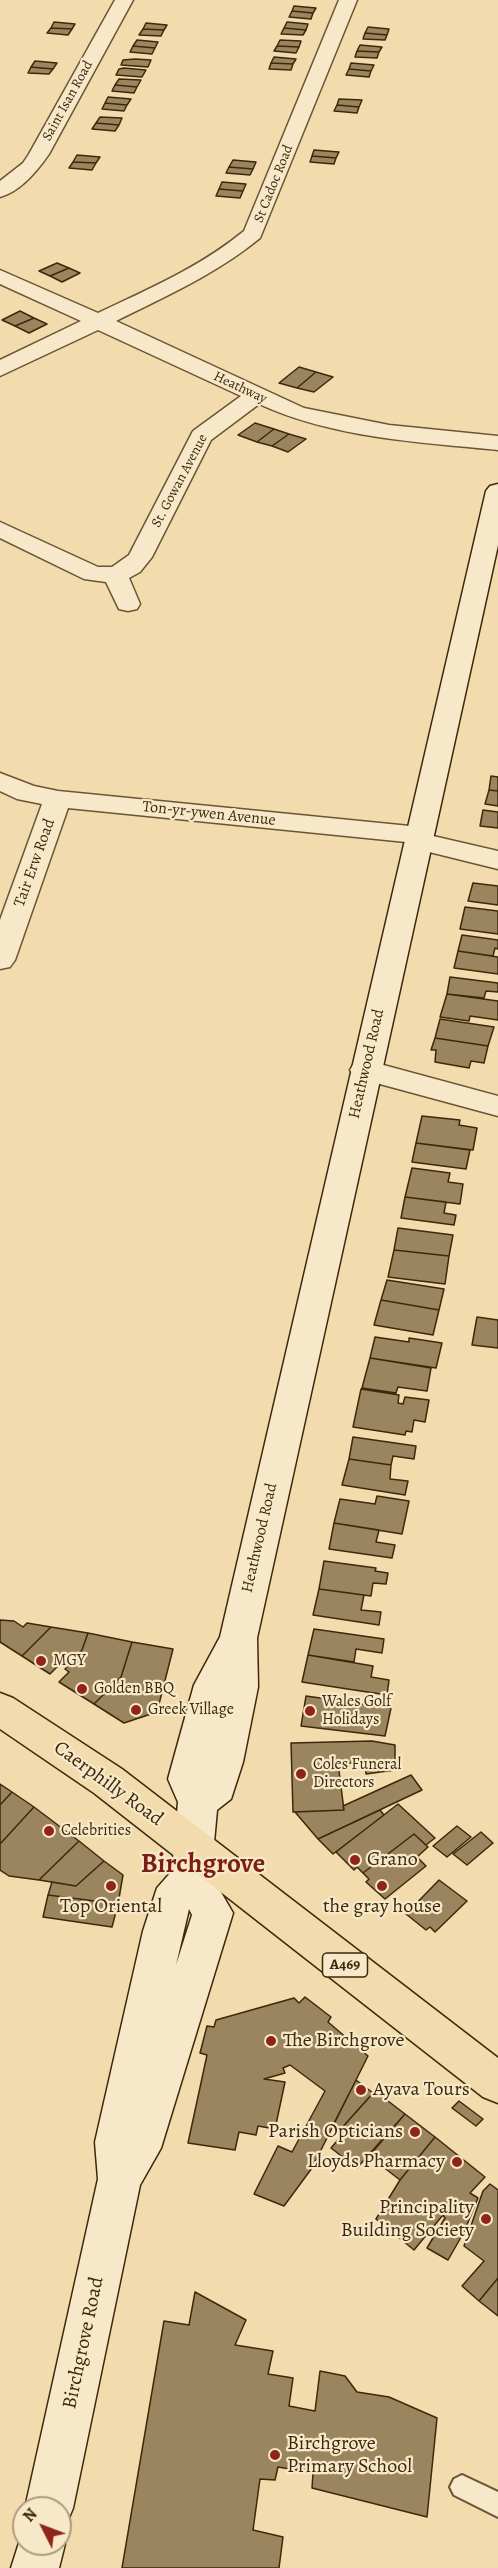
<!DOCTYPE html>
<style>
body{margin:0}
#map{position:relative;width:498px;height:2568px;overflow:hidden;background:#f2dbac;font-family:Alegreya,serif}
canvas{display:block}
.north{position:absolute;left:12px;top:2496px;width:60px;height:60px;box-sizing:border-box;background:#f7e8c9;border:2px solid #ad9b7d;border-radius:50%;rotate:312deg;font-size:16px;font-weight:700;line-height:24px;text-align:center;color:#3d280c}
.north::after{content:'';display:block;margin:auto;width:21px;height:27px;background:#8f2418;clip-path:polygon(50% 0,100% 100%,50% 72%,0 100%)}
</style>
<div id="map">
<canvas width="498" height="2568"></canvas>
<div class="north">N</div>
</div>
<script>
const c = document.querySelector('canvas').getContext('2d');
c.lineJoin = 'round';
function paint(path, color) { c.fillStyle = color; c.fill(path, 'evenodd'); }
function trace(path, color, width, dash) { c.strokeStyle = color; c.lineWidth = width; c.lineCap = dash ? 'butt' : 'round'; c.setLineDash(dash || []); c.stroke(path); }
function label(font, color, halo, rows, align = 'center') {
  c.font = font + ' Alegreya,serif'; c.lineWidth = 4.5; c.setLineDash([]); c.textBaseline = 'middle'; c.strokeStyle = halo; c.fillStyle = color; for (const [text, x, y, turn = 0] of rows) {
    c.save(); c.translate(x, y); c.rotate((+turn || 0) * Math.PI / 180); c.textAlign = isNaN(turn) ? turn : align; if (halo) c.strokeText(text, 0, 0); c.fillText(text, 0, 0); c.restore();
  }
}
const building = new Path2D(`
 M294,6L316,8L313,13L292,11Z
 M292,11L313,13L311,19L289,17Z
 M54,22L75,24L72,29L51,28Z
 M287,22L308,24L306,30L284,28Z
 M146,23L167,25L164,30L143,29Z
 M368,27L389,29L387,35L365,33Z
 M51,28L72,29L68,35L47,33Z
 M284,28L306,30L303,35L281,34Z
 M143,29L164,30L161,36L139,35Z
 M365,33L387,35L385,40L363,39Z
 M137,40L158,42L155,48L133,46Z
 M280,40L301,41L299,47L277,46Z
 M360,45L382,47L379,52L357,51Z
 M133,46L155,48L152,54L130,52Z
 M277,46L299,47L296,53L274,51Z
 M357,51L379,52L377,58L355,57Z
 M274,57L296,59L293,64L271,63Z
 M135,59L151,60L148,67L121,65L123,60Z
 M35,61L57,63L53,69L31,67Z
 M271,63L293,64L291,70L269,69Z
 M351,63L374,65L371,71L349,69Z
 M31,67L53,69L49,74L28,73Z
 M124,68L146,70L142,77L116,75L119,69Z
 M349,69L371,71L369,77L346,75Z
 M119,79L141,80L137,87L115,85Z
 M115,85L137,87L134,93L112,91Z
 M108,97L131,99L127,105L105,103Z
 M339,99L362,100L359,107L337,105Z
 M105,103L127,105L124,111L102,109Z
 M337,105L359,107L357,113L334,111Z
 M100,117L122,118L119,125L96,123Z
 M96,123L119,125L115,131L92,129Z
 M314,150L339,152L336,158L312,156Z
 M77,155L100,157L96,163L73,162Z
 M312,156L336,158L334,164L310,162Z
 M233,160L256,162L253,169L229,167Z
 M73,162L96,163L92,170L69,168Z
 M229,167L253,169L250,175L226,173Z
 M222,182L246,184L243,191L219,189Z
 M219,189L243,191L240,198L216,196Z
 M57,263L69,268L50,276L39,271Z
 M69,268L80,273L62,282L50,276Z
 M20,311L34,318L15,326L2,320Z
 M34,318L47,324L29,333L15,326Z
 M299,367L316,372L297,388L279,383Z
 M316,372L333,377L314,392L297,388Z
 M255,423L274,429L257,442L238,435Z
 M274,429L289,434L272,446L257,442Z
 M289,434L306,439L288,452L272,446Z
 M491,776L498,777V791L489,790Z
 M489,790L498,791V806L485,804Z
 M483,810L498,812V828L480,826Z
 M473,883L498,886V905L468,901Z
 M465,907L498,911V934L460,929Z
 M462,935L498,940V949L495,948L493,956L458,951Z
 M458,951L498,957V974L454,968Z
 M450,977L498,983V992L486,991L484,998L447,994Z
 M447,994L498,1001V1020L470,1016L469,1021L440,1017Z
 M440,1019L494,1027L488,1046L435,1038Z
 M435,1038L488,1046L484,1063L471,1061L469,1068L435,1062L436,1050H431Z
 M422,1116L460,1120L459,1125L477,1128L473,1150L416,1143Z
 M416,1143L470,1150L466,1169L412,1162Z
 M412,1168L450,1173L448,1182L463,1184L460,1204L405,1197Z
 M405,1197L446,1202L444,1213L456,1215L454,1225L401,1218Z
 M398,1228L453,1235L449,1256L394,1250Z
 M394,1250L449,1256L445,1284L388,1277Z
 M387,1280L444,1289L439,1310L381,1300Z
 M381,1300L439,1310L433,1335L374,1325Z
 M477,1317L498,1320V1348L472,1345Z
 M375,1337L409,1342V1338L442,1343L436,1368L370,1358Z
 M370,1358L431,1368L427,1391L398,1387L396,1393L362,1388Z
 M361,1389L399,1395L398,1403L403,1404L405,1397L429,1400L425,1422L414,1420L412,1432L406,1431L405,1435L353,1427Z
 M353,1437L416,1446L414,1459L393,1456L391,1465L349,1459Z
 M349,1459L391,1465L390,1479L408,1481L405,1495L342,1485Z
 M377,1496L409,1501L402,1534L334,1523L340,1499L375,1504Z
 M334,1523L379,1530L376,1542L395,1545L392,1558L329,1549Z
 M324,1561L376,1568L375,1571L388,1573L386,1584L373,1583L371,1596L319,1589Z
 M319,1589L364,1595L361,1610L381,1612L379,1625L313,1615Z
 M0,1620L14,1621L23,1627L27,1623L51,1627L22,1656L0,1642Z
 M51,1627L88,1633L82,1650L73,1661L67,1657L50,1674L22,1656Z
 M314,1629L384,1639L382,1653L356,1649L354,1662L308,1655Z
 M88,1633L132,1642L121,1677L94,1704L59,1682L69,1672L65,1669L82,1650Z
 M132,1642L173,1649L157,1712L124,1723L94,1704L121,1677Z
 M308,1655L373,1666L371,1677L389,1680L387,1695L302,1682Z
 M306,1696L391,1708L385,1736L301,1726Z
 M372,1741L395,1745V1770L366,1774L365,1763H338L344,1810L293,1812L291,1743Z
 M411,1775L422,1790L318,1839L295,1812L344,1810L343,1806Z
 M0,1784L12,1792L0,1805Z
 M12,1792L34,1807L0,1844V1805Z
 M398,1804L435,1838L426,1845L414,1834L363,1873L357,1867L354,1870L336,1852Z
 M34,1807L79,1841L39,1880L9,1876L0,1870V1844Z
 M380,1810L384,1815L333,1854L318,1839Z
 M457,1826L471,1837L447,1857L433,1846Z
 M481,1832L493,1843L467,1865L453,1854Z
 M414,1834L428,1847L417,1857L426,1866L385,1899L366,1882L369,1879L363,1873Z
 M79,1841L104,1861L76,1886L39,1880Z
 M104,1861L123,1875L118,1904L48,1895L52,1882L76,1886Z
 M439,1880L467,1901L435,1932L430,1927L426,1930L406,1914Z
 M48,1895L118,1904L112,1927L43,1917Z
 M305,1997L331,2017L328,2022L368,2056L312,2168L284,2206L254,2194L278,2146L292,2152L325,2091L290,2065L283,2068L285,2073L264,2079L285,2082L275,2129L258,2126L256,2135L239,2132L235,2150L188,2143L207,2055L200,2053L207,2026L214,2027L216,2020L294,1998L299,2003Z
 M356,2080L373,2093L339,2131L333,2125Z
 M375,2091L405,2114L357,2168L331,2148L343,2134L339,2131Z
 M459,2101L483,2119L476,2126L452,2108Z
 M405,2114L435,2137L400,2180L369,2156Z
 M435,2137L485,2177L470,2193L478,2198L464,2232L448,2260L427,2248L445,2218L443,2215L414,2250L376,2219L400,2180Z
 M490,2184L498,2190V2278L479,2301L462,2286L484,2261L464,2246L483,2191Z
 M498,2278V2316L479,2301Z
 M195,2292L246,2320L235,2345L273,2351L268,2374L293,2378L289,2406L315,2411L320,2371L345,2376L357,2392L389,2397L437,2418L427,2517L312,2488L313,2473L278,2467L275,2480L260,2479L253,2530L283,2537L279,2568H122L164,2321L189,2325Z`);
paint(building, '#9b855f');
trace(building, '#3d280c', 1.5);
const lane = new Path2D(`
 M462,2475L498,2492V2517L454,2495L450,2487L454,2479Z`);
const street = new Path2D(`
 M115,0H133L49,154C38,170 20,192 0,197V181L23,163L29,154Z
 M339,0H357L260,238C216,274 166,296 116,321L304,408L389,425L498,436V450C418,442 333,438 259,404L211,440L152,557L140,572L129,578L140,604L137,609L128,611L119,609L106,582L84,579L0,538V522L98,567H112L129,555L193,431L241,396L98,330L0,376V360L81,321L0,284V270L98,313C149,289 200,267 244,231Z
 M0,773L34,786L58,791L420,827L430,829L433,836L498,851V869L409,847L406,842L68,808L15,960L10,967L0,969V920L42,804L17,799L0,791Z
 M365,1060L498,1096V1116L354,1077L350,1070L354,1063Z`);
const secondary = new Path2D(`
 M498,484V545L257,1638L258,1687L243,1762L231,1799L217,1810L211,1875L233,1913L161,2148L140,2185L73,2508L66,2525L60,2527V2508H25L98,2179L95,2142L143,1931L157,1888L172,1871L178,1802L168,1779L194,1685L220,1637L486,491L490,486ZM189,1909L192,1915L176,1965Z
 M24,2527V2544H60V2532L65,2544L59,2568H11Z`);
const primary = new Path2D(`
 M0,1693L13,1698L122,1769L498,2058V2103L483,2097L94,1793L0,1729Z`);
trace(lane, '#6a5534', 4);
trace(street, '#6a5534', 3);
trace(secondary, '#3d280c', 3);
trace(primary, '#3d280c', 3);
paint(lane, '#f7e8c9');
paint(street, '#f7e8c9');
paint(secondary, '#f7e8c9');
paint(primary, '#f2dbac');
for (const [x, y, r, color] of [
 [41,1661,6,"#8f2418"],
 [82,1689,6,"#8f2418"],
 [136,1710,6,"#8f2418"],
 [310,1711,6,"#8f2418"],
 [301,1774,6,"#8f2418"],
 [49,1831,6,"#8f2418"],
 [355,1860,6,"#8f2418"],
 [111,1886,6,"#8f2418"],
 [382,1886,6,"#8f2418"],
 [271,2041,6,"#8f2418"],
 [361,2090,6,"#8f2418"],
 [415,2132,6,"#8f2418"],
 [457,2162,6,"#8f2418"],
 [486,2219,6,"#8f2418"],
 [275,2455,6,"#8f2418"]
]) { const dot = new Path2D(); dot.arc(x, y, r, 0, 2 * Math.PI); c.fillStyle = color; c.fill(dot); trace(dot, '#f7e8c9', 2); }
label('14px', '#3d280c', '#f7e8c9', [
 ["Saint Isan Road",68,101,-61],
 ["St Cadoc Road",274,184,-68],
 ["Heathway",240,388,25],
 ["St. Gowan Avenue",180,481,-62]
]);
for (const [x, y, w] of [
 [345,1965,45]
]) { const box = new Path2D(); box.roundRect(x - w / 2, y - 12, w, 24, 4.5); c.fillStyle = '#f7e8c9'; c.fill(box); trace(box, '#3d280c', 1.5); }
label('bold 15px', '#3d280c', null, [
 ["A469",345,1965]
]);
label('16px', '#3d280c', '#f7e8c9', [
 ["Ton-yr-ywen Avenue",209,814,6],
 ["Tair Erw Road",35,863,-70],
 ["Heathwood Road",367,1064,-77],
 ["Heathwood Road",260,1538,-77]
]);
label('16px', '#3d280c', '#f7e8c9', [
 ["MGY",53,1661],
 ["Golden BBQ",94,1689],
 ["Wales Golf",322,1702],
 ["Holidays",322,1720],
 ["Greek Village",148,1710],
 ["Coles Funeral",313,1765],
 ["Directors",313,1783],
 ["Celebrities",61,1831]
], 'left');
label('20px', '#3d280c', '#f7e8c9', [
 ["Caerphilly Road",108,1784,36],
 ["Birchgrove Road",84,2343,-78]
]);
label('20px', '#3d280c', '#f7e8c9', [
 ["Grano",367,1860],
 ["Top Oriental",111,1907,"center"],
 ["the gray house",382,1907,"center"],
 ["The Birchgrove",283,2041],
 ["Ayava Tours",373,2090],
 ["Parish Opticians",403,2132,"right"],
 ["Lloyds Pharmacy",445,2162,"right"],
 ["Principality",474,2208,"right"],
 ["Building Society",474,2231,"right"],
 ["Birchgrove",287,2444],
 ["Primary School",287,2467]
], 'left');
label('bold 27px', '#7a1f14', '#f7e8c9', [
 ["Birchgrove",203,1865]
]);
</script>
